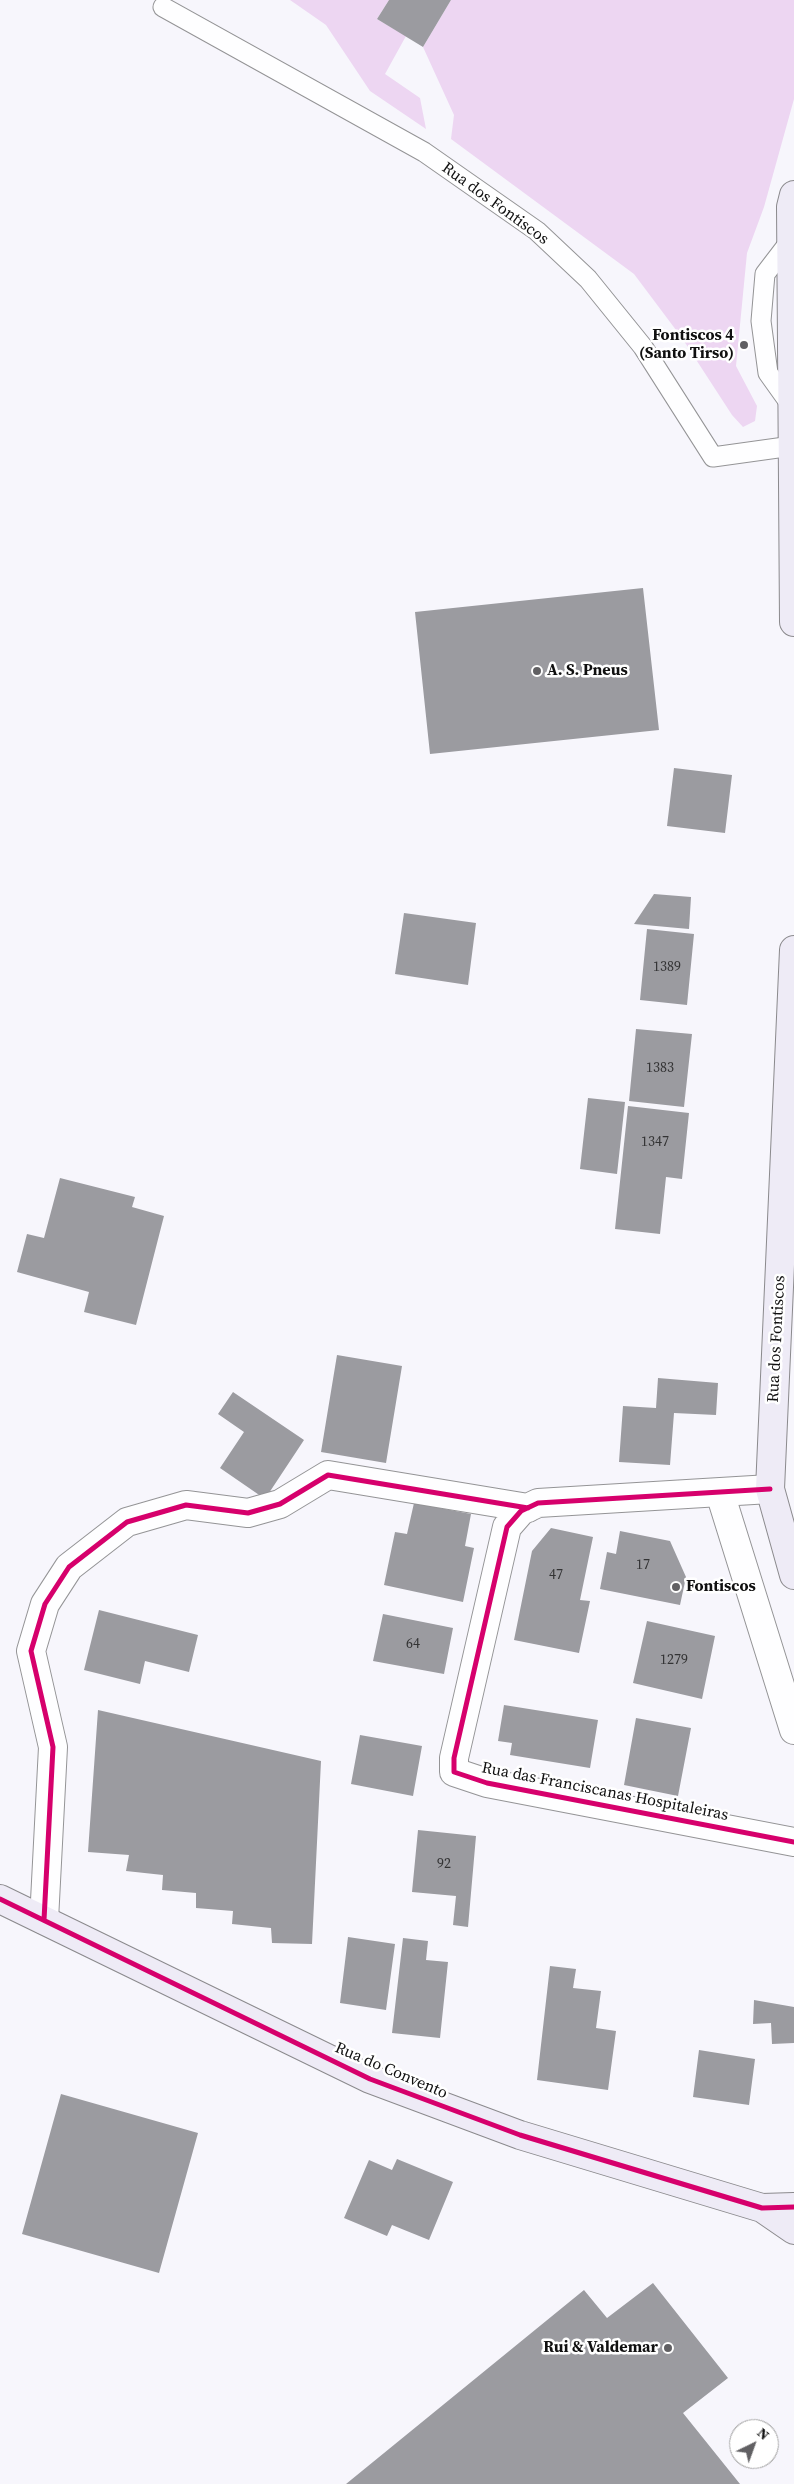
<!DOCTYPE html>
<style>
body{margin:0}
#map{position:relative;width:794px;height:2484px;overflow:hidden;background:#f7f6fc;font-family:"Source Serif 4",serif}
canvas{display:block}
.north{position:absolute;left:729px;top:2419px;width:50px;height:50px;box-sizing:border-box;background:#fff;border:1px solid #9f9f9f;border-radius:50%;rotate:42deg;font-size:14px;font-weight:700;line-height:20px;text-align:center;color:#101010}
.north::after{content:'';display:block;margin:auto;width:18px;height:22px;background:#616063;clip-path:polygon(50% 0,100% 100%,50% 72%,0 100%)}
</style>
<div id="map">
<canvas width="794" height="2484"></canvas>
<div class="north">N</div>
</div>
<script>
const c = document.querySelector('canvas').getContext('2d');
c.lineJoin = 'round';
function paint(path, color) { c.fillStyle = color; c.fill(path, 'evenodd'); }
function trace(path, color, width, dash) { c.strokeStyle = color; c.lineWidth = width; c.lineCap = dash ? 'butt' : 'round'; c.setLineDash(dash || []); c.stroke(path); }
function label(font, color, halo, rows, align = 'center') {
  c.font = font + ' "Source Serif 4",serif'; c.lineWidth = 5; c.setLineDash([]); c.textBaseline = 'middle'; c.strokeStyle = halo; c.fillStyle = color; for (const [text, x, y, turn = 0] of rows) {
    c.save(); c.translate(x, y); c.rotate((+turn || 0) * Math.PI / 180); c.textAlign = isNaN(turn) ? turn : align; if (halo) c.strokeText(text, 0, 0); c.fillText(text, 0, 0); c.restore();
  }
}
paint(new Path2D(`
 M290,0H389L377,19L406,36L385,74L420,98L426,129L370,91L326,25Z
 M451,0H794V99L764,207L747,253L736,366L757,406L755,421L743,427L732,415L682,338L634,274L451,139L454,115L423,47Z`), '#edd6f2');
paint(new Path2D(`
 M389,0H451L423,47L377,19Z
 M643,588L659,730L430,754L415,612Z
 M674,768L732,775L725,833L667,826Z
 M654,894L691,897L689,929L634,924Z
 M404,913L476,923L468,985L395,974Z
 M647,929L694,934L687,1005L640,1000Z
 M636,1029L692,1034L684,1107L629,1101Z
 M588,1098L625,1102L617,1174L580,1169Z
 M628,1106L689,1113L682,1179L666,1177L660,1234L615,1229Z
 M60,1178L135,1197L132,1207L164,1216L136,1325L84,1312L89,1292L17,1272L27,1234L44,1238Z
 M337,1355L402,1366L386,1463L321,1452Z
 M658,1378L718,1383L716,1415L674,1413L670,1465L619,1462L623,1406L656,1408Z
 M233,1392L304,1440L265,1499L220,1468L244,1432L218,1414Z
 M414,1503L471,1514L465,1546L474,1548L463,1602L384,1585L395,1532L407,1534Z
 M551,1528L593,1537L580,1600L590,1601L579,1653L514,1640L532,1551Z
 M620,1531L670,1541L686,1577L680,1605L600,1589L607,1552L616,1554Z
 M99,1610L198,1635L189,1672L145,1661L140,1684L84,1670Z
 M383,1614L453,1628L444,1674L373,1661Z
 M647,1621L715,1636L702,1699L633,1683Z
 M504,1705L598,1720L590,1768L510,1755L512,1743L498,1741Z
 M98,1710L321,1761L312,1944L272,1943L271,1928L232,1924L233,1911L196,1908V1893L162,1890L163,1875L126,1871L129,1855L88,1852Z
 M636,1718L691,1728L678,1796L624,1785Z
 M360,1735L422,1746L413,1796L351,1784Z
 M418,1830L476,1836L468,1927L453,1925L456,1896L412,1892Z
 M348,1937L395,1944L386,2010L340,2003Z
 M403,1938L428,1941L426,1960L448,1962L440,2038L392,2033Z
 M550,1966L576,1969L573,1988L601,1991L596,2028L616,2031L608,2090L537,2080Z
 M754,2000L794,2007V2043L772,2044L771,2023L753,2024Z
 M699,2050L755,2059L749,2105L693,2097Z
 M61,2094L198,2133L159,2273L22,2234Z
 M397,2159L453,2182L429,2240L392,2225L387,2236L344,2218L369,2160L392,2170Z
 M653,2283L728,2378L683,2413L740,2484H346L584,2290L607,2318Z`), '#9b9ba0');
const lane = new Path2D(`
 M163,7L424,152L537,231L588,279L643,347L713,457L792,446
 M792,241L791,240L765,274L761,321L768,373L793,408`);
const street = new Path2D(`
 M770,1489L538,1503L521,1511L507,1527L454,1758V1772L487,1783L794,1842
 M720,1493L794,1730
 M44,1920L53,1747L31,1651L45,1604L69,1567L127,1522L186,1505L248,1513L280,1504L328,1475L528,1508`);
const secondary = new Path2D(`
 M794,195L791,207L794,622
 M794,950L770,1489L794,1575
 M0,1899L370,2079L520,2135L762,2208L794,2207
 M762,2208L794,2230`);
trace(lane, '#949496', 21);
trace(street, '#949496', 30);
trace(secondary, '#8b8a8d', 30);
trace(lane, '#fefeff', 19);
trace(street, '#fefeff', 28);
trace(secondary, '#eeebf6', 28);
trace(new Path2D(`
 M770,1489L538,1503L521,1511L507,1527L454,1758V1772L487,1783L794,1842
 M0,1899L370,2079L520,2135L762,2208L794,2207
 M44,1920L53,1747L31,1651L45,1604L69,1567L127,1522L186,1505L248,1513L280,1504L328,1475L528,1508`), '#d6006c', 5);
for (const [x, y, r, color] of [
 [744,345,5,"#616063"],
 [537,671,5,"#616063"],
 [676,1587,5,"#616063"],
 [668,2348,5,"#616063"]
]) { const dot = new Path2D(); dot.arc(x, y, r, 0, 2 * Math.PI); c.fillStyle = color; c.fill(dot); trace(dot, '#fff', 2); }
label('14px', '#333334', null, [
 ["1389",667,967],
 ["1383",660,1068],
 ["1347",655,1142],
 ["17",643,1565],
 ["47",556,1575],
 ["64",413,1644],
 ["1279",674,1660],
 ["92",444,1864]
]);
label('16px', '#101010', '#fff', [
 ["Rua dos Fontiscos",495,204,36],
 ["Rua dos Fontiscos",777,1339,-87],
 ["Rua das Franciscanas Hospitaleiras",605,1792,11],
 ["Rua do Convento",391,2071,23]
]);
label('bold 16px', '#101010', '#fff', [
 ["Fontiscos 4",734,336],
 ["(Santo Tirso)",734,354],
 ["A. S. Pneus",547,671,"left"],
 ["Fontiscos",686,1587,"left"],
 ["Rui & Valdemar",658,2348]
], 'right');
</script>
